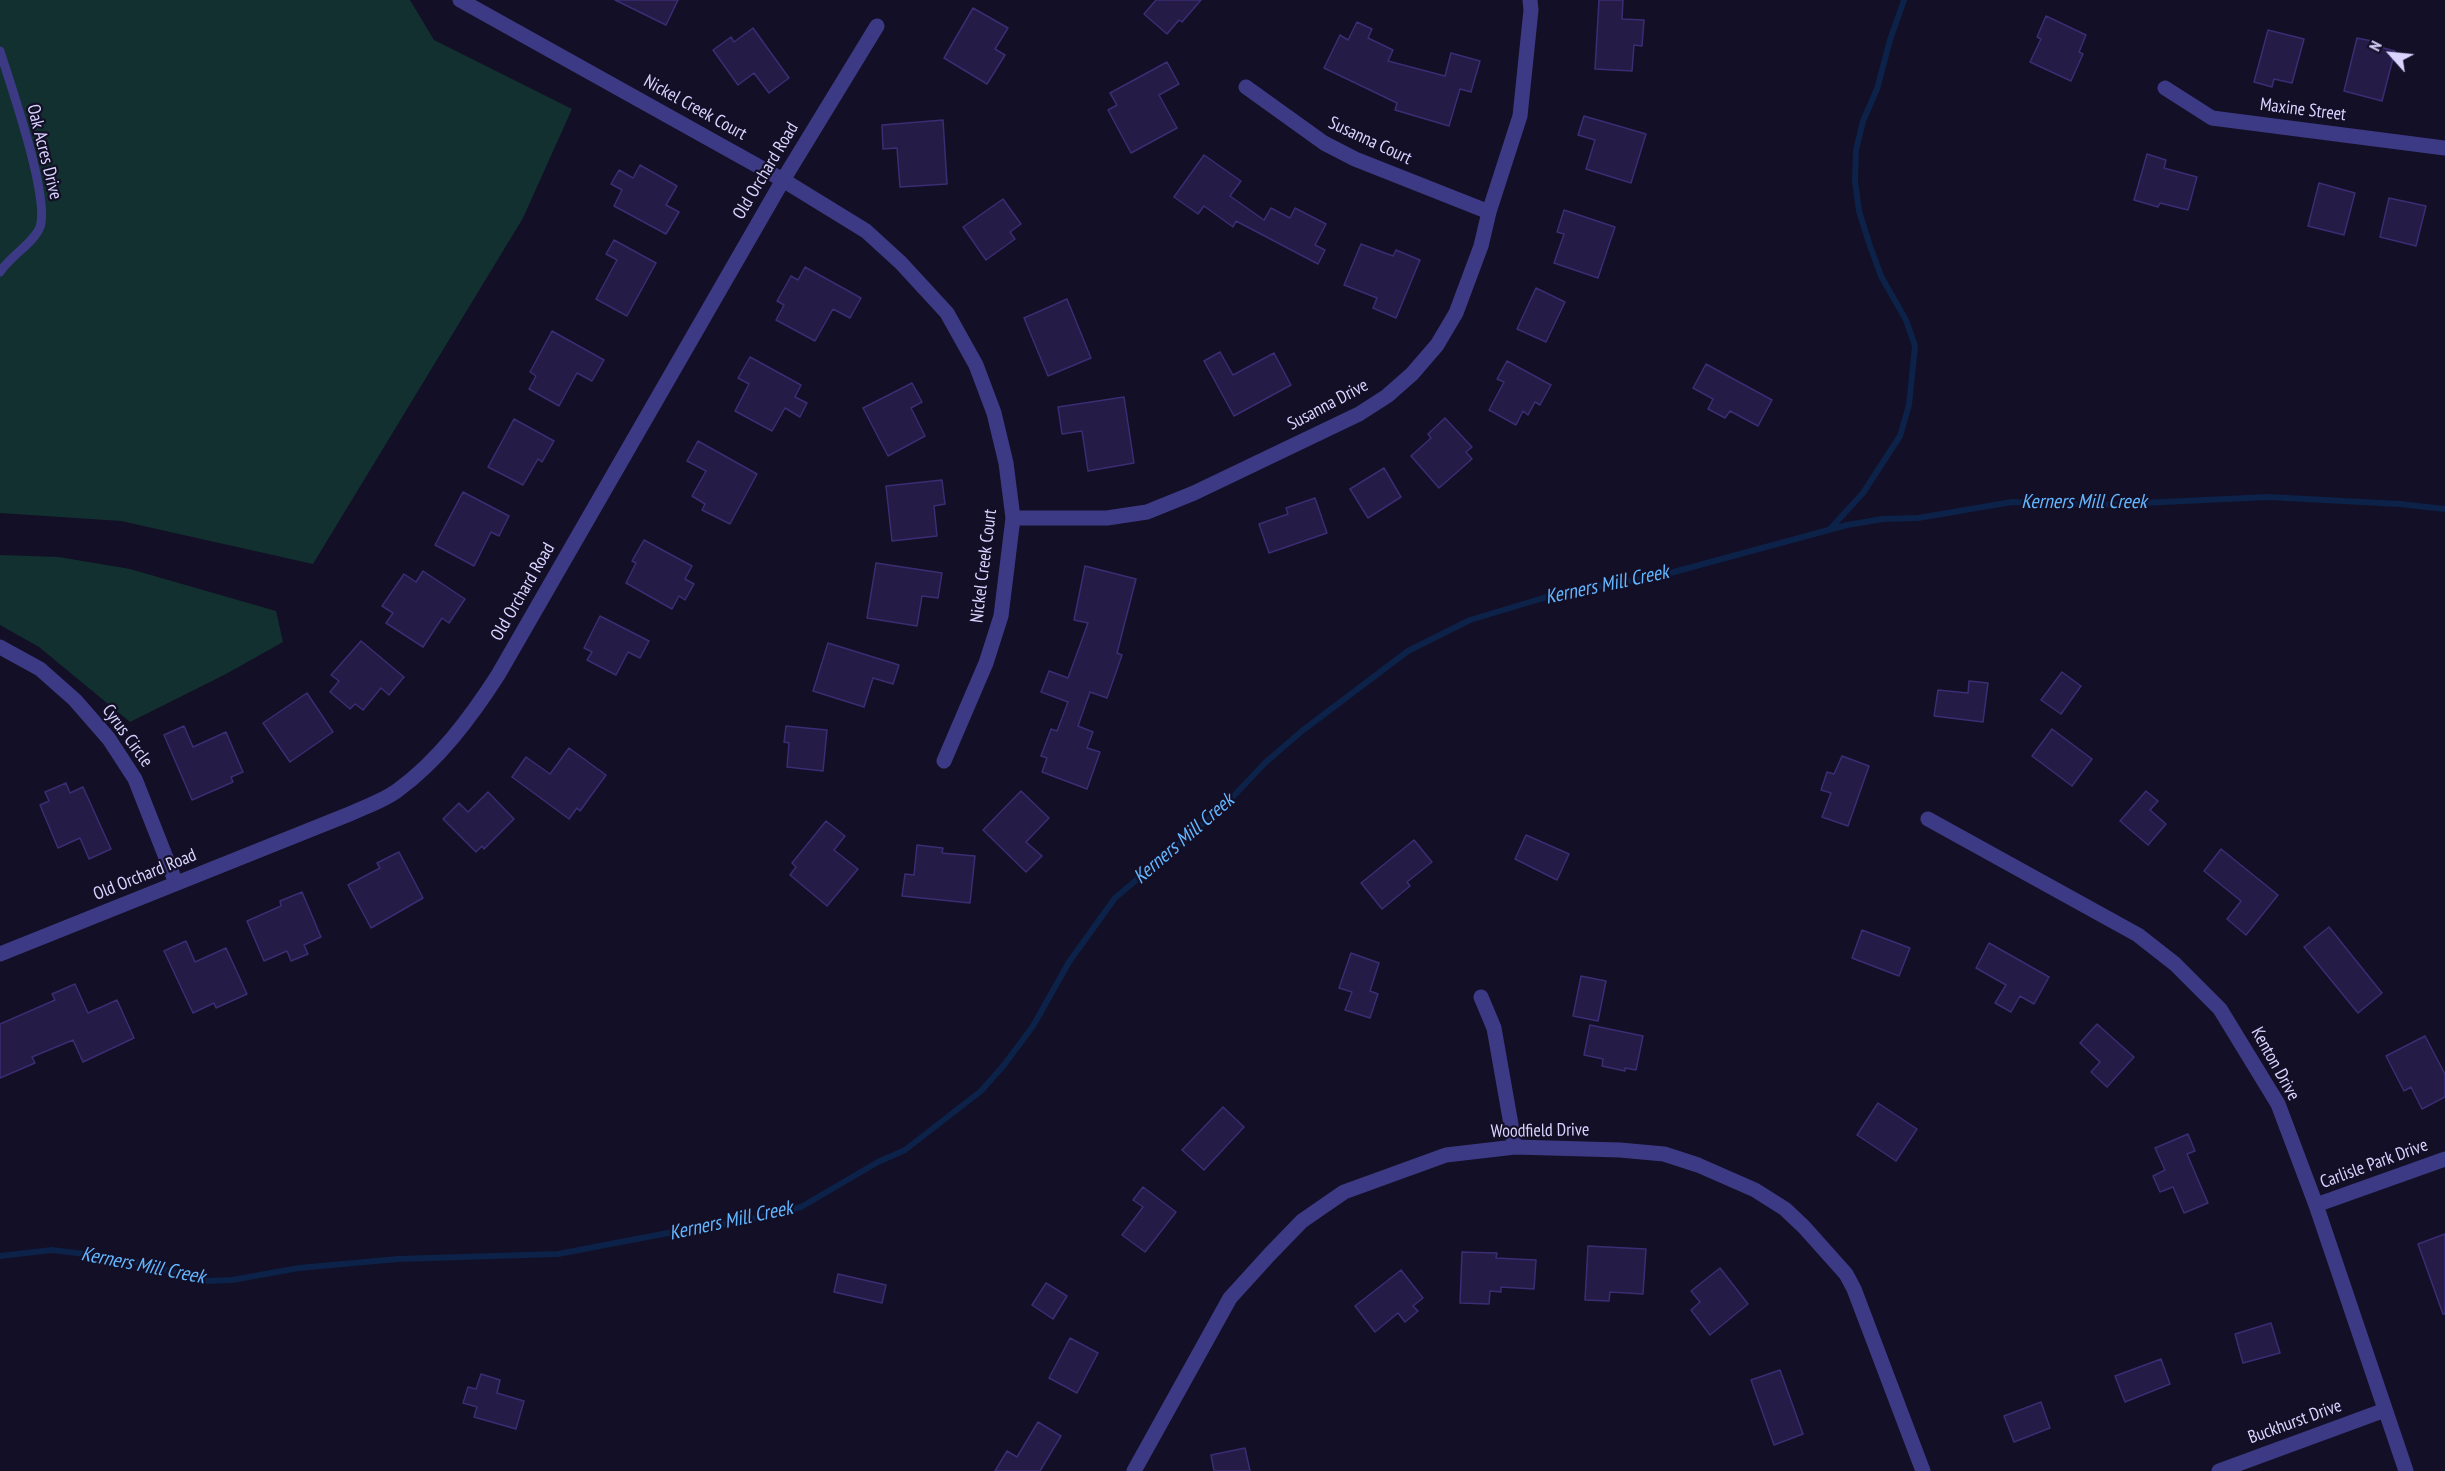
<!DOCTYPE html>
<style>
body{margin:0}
#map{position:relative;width:2445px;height:1471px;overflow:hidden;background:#130f26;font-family:"PT Sans Narrow",sans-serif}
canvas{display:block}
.north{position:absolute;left:2361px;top:24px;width:60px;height:60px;-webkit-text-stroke:4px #130f26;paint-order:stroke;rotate:297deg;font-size:16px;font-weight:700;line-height:24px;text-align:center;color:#d9d4ff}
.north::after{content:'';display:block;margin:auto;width:21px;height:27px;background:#d9d4ff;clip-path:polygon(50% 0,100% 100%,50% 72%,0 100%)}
</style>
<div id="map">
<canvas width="2445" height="1471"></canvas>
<div class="north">N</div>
</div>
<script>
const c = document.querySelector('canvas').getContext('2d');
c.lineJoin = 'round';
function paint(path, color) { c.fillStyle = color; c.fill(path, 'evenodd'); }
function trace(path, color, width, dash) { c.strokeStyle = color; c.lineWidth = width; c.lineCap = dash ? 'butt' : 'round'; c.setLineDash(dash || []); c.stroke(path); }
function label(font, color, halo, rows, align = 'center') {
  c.font = font + ' "PT Sans Narrow",sans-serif'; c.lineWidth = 4.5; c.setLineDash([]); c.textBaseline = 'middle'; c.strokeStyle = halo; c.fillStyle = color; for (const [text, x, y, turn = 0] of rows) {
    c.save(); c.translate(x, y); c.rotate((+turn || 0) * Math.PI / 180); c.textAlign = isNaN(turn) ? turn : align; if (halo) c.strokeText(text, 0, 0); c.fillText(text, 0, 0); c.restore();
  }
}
paint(new Path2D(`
 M0,0H410L434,40L572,109L523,218L313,564L121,521L0,513Z
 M0,555L59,557L130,569L276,611L283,642L226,674L130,722L39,647L0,625Z`), '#12302f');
trace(new Path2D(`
 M1830,529L1863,493L1900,436L1909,405L1915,346L1906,320L1881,276L1870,246L1859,211L1855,181L1856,150L1863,121L1877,89L1890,40L1904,0
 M0,1256L52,1250L125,1259L207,1281L232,1280L299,1268L398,1259L558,1254L668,1233L744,1221L801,1207L878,1162L905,1150L981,1091L1004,1065L1033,1026L1069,962L1115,898L1225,805L1266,762L1302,731L1408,651L1470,620L1560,593L1659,576L1847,525L1883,519L1918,518L2012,502L2100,505L2268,497L2400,504L2445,509`), '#0c2248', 6);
const building = new Path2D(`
 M615,0H678L666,25Z
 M1156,0H1201L1182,22L1179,20L1167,34L1144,14Z
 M1599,0H1623L1622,19L1644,20L1642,46L1634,45L1632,71L1595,69Z
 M973,8L1008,28L995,49L1005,55L987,84L944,58Z
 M2046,16L2086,35L2079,52L2083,54L2071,81L2030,62L2041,39L2037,37Z
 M1357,22L1372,29L1368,38L1393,50L1388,61L1445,76L1451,53L1480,61L1471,92L1460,89L1449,126L1395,110L1397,103L1324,68L1340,35L1348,40Z
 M753,28L789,78L769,93L754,73L738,85L713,50L731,37L734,42Z
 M2268,30L2304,39L2292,83L2274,79L2272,87L2254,82Z
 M2357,38L2377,42L2376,46L2395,51L2382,101L2344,91Z
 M1167,62L1179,84L1159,95L1177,128L1131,153L1108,110L1117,105L1110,93Z
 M1584,116L1646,134L1631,183L1586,169L1595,140L1578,135Z
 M943,120L947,184L900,187L897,148L883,149L882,125Z
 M2147,154L2166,160L2164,168L2197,177L2188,210L2160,203L2158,207L2134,200Z
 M1204,155L1241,181L1230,196L1264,220L1271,208L1290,218L1295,208L1326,224L1315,245L1325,250L1318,264L1236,221L1233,227L1204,206L1198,214L1174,197Z
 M640,165L677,186L666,205L679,212L666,234L614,206L622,190L611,184L619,170L633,178Z
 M2319,183L2355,193L2344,235L2308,226Z
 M2389,198L2426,206L2416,246L2380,237Z
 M1003,199L1021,224L1010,232L1015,239L986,260L963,227Z
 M1564,210L1615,227L1598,278L1554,263L1564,234L1557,232Z
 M614,240L656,263L627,316L596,299L617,260L606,254Z
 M1361,244L1393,256L1396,250L1420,260L1396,318L1373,308L1377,298L1344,285Z
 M805,267L861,298L850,318L833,309L815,341L776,320L784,305L777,301L791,276L798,280Z
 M1536,288L1565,302L1546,342L1517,329Z
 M1067,299L1091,358L1048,376L1024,318Z
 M552,331L604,360L592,381L577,373L559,406L529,389L536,376L530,372Z
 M1220,352L1233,375L1274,353L1291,385L1234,416L1204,361Z
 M750,357L801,385L795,397L807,403L800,417L785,408L772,431L735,411L749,384L738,378Z
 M1507,361L1551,385L1540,405L1535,402L1528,415L1523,411L1516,425L1489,410L1504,382L1497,379Z
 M1706,364L1772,400L1758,426L1730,411L1725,418L1708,409L1713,399L1693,388Z
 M912,383L922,402L911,408L925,436L888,456L863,408Z
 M1124,397L1134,463L1088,471L1082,431L1062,434L1058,407Z
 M1445,418L1472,447L1466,452L1472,459L1439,488L1411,456L1431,438L1428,434Z
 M514,419L554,441L542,462L538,459L523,485L488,467Z
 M698,441L757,474L730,524L702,510L705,504L692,496L706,471L687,461Z
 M1384,468L1401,497L1368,518L1350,489Z
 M942,480L945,504L934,506L937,536L892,541L886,486Z
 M463,492L509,516L499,536L491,532L474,566L435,545Z
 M1315,498L1327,533L1269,553L1259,524L1288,514L1286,508Z
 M644,540L692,566L685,579L694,584L685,600L679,596L672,609L626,583L636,563L632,561Z
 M876,563L942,573L938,598L922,596L917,626L867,618Z
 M1085,566L1136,579L1117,653L1122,655L1107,698L1090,692L1078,726L1093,732L1087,748L1100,752L1087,789L1042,772L1047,758L1041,756L1051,729L1057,731L1068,702L1041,692L1049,671L1068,678L1088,623L1074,620Z
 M423,571L465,599L449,623L442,618L423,647L386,623L393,613L382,606L404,574L416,582Z
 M600,616L649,641L640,658L628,652L616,675L587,660L592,652L584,648Z
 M361,641L404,677L389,695L381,688L363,710L355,704L350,709L330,692L339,681L331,675Z
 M828,643L899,665L893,684L873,678L864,707L813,691Z
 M2062,672L2081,686L2061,714L2041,700Z
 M1969,681L1988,683L1983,722L1934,716L1938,690L1968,693Z
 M307,693L333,732L290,762L263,723Z
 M184,726L193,747L226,732L243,772L231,777L233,782L192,800L164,735Z
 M786,726L827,730L823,771L787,767L789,743L784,742Z
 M2052,729L2092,759L2072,786L2032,756Z
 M569,748L606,775L580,811L577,808L569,819L512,777L526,757L550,774Z
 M1842,756L1869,766L1848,826L1822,817L1831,793L1821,790L1827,772L1834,774Z
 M66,783L70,793L83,787L111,849L89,859L80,838L58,848L40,805L49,801L45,792Z
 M1021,791L1049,818L1026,842L1042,856L1026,872L983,830Z
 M2146,791L2158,801L2150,810L2166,824L2148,845L2120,821Z
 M488,792L514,819L484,849L482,846L476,852L443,819L459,803L468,812Z
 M826,821L845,836L834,850L858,869L827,906L790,875L796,867L792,863Z
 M1526,835L1569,854L1557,880L1515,859Z
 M1414,840L1432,862L1407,882L1410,886L1382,909L1361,883Z
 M917,845L943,848L942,853L975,856L970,903L902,896L905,874L914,875Z
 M2221,849L2278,895L2246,935L2227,919L2241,901L2204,871Z
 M399,852L423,898L371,928L348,885L380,868L377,863Z
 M302,892L321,937L304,945L308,954L291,961L287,951L264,961L247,921L281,906L280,901Z
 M2329,927L2382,993L2358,1013L2304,947Z
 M1862,930L1910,948L1899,976L1852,958Z
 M186,941L195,962L226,948L247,994L216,1008L214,1003L193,1013L164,951Z
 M1989,943L2049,977L2034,1004L2020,996L2011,1012L1995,1003L2006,985L1976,968Z
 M1351,953L1379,963L1370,991L1378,994L1370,1018L1345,1010L1352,992L1339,988Z
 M1581,976L1606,981L1598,1021L1573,1016Z
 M75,984L88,1013L117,1000L134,1038L83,1062L73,1040L32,1057L35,1063L0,1078V1024L55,1000L52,994Z
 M2097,1024L2134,1057L2107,1087L2091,1072L2100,1062L2080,1043Z
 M1590,1025L1643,1036L1636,1070L1625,1068V1071L1602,1066L1603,1059L1584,1055Z
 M2425,1036L2445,1074V1097L2422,1109L2411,1087L2404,1091L2386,1056Z
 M1878,1103L1917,1129L1896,1161L1857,1135Z
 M1223,1107L1244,1127L1204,1170L1182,1150Z
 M2188,1134L2195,1151L2187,1154L2208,1203L2184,1213L2173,1187L2160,1192L2153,1176L2165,1170L2155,1148Z
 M1143,1187L1176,1212L1145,1252L1122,1235L1143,1207L1133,1200Z
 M2445,1234V1314H2443L2418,1244Z
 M1588,1246L1646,1249L1643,1294L1610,1292L1609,1301L1585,1300Z
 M1462,1252L1497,1253L1496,1258L1536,1260L1534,1289L1501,1287V1292L1490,1291L1489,1304L1460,1303Z
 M1720,1268L1748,1304L1710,1335L1691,1310L1700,1302L1691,1291Z
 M1401,1270L1423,1298L1413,1306L1418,1311L1405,1322L1398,1313L1375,1332L1355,1306Z
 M838,1274L886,1285L882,1303L834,1292Z
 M1046,1283L1067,1296L1053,1319L1032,1305Z
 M2271,1323L2280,1353L2243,1363L2235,1334Z
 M1070,1338L1098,1353L1077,1393L1049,1378Z
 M2161,1359L2170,1384L2125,1402L2115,1376Z
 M1780,1370L1803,1434L1774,1445L1751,1380Z
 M481,1374L500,1380L497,1393L524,1401L516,1429L474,1417L477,1407L463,1403L468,1387L476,1389Z
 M2041,1402L2050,1428L2014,1442L2004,1416Z
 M1038,1422L1061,1436L1040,1471H995L1007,1451L1017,1457Z
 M1245,1448L1250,1471H1214L1211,1455Z`);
paint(building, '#241b47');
trace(building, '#3b2d73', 1.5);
trace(new Path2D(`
 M0,51C11,86 50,198 40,227C34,243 10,256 0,272`), '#3d3a85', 9);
trace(new Path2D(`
 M460,0L783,180L866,231L901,263L947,313L976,365L994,413L1006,463L1013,518L1001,616L986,663L944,761
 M1246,87L1324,143L1355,159L1489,212
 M2165,88L2212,118L2445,148
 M1013,518H1107L1147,512L1194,493L1359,414L1387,396L1412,374L1437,345L1456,313L1481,246L1489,212L1520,116L1531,10L1530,0
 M0,647L40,669L75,700L109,739L135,779L176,883
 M1928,819L2138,935L2175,964L2220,1009L2278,1104L2316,1205L2406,1471
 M0,954L352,813C367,806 385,800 398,790C439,760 471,717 498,675L783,180L877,26
 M1481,997L1494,1028L1515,1147
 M2316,1205L2445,1159
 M1134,1471L1230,1298L1270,1254L1302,1221L1344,1192L1446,1155L1515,1147L1620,1150L1664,1154L1698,1165L1755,1190L1785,1209L1804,1227L1846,1274L1854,1289L1923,1471
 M2219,1471L2385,1410`), '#3d3a85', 15);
label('18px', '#d9d4ff', '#130f26', [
 ["Nickel Creek Court",695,108,29],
 ["Maxine Street",2303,110,7],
 ["Susanna Court",1370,141,25],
 ["Oak Acres Drive",44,152,76],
 ["Old Orchard Road",766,171,-59],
 ["Susanna Drive",1328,405,-28],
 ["Nickel Creek Court",984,566,-83],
 ["Old Orchard Road",523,592,-60],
 ["Cyrus Circle",127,736,54],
 ["Old Orchard Road",145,875,-22],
 ["Kenton Drive",2275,1064,61],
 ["Woodfield Drive",1540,1131,-1],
 ["Carlisle Park Drive",2374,1164,-20],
 ["Buckhurst Drive",2295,1422,-20]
]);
label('italic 20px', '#62b6ff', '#130f26', [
 ["Kerners Mill Creek",2084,502],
 ["Kerners Mill Creek",1607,585,-12],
 ["Kerners Mill Creek",1184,839,-41],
 ["Kerners Mill Creek",731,1221,-12],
 ["Kerners Mill Creek",143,1266,11]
]);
</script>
